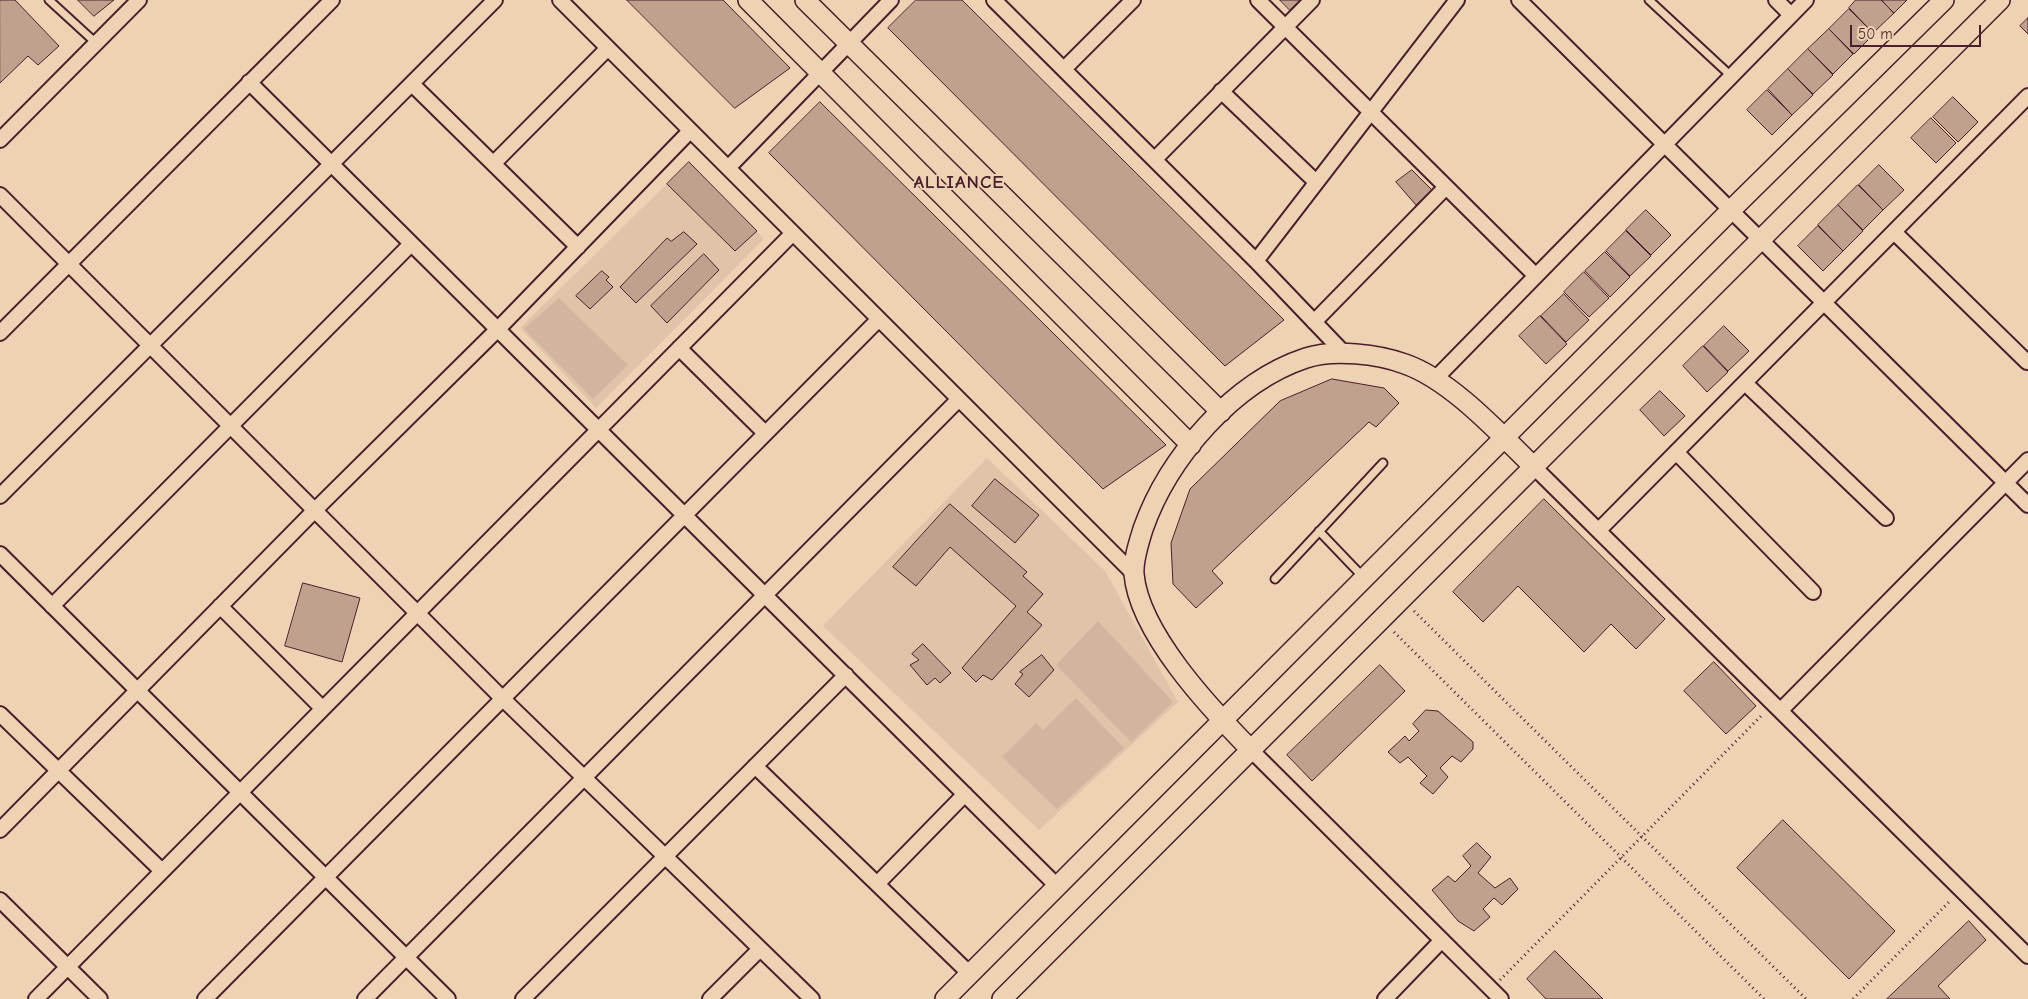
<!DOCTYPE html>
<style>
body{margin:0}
#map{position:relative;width:2028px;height:999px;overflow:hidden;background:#edd3b4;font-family:"Comic Neue",sans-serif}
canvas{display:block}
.scale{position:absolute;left:1850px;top:25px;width:131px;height:22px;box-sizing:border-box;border:2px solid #4a1f2b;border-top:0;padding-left:6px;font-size:15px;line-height:18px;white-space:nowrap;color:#4a1f2b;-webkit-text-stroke:4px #edd3b4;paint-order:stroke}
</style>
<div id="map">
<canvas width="2028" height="999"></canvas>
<div class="scale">50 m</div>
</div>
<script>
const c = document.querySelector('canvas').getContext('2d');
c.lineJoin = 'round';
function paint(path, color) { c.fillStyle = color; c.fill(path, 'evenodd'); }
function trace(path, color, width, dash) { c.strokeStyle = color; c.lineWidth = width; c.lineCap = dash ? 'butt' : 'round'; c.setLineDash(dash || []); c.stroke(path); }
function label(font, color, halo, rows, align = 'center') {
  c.font = font + ' "Comic Neue",sans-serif'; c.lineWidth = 4; c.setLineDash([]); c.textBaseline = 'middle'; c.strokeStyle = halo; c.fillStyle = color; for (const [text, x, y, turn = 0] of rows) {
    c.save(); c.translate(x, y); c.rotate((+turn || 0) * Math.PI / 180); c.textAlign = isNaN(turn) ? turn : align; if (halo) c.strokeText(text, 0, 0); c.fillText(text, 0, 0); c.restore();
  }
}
paint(new Path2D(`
 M689,162L764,239L596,408L520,328Z
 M987,458L1105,571L1178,702L1039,830L823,626Z`), '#dfc4a9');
paint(new Path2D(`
 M559,298L628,365L593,399L524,329Z
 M1098,621L1173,702L1131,742L1056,665Z
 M1076,698L1124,748L1057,809L1002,757L1036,723L1043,730Z`), '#d2b59e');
const building = new Path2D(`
 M0,0H15L59,46L38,65L28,56L0,83Z
 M78,0H114L94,16Z
 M627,0H723L790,68L735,108Z
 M916,0H962L1284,320L1225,366L888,28Z
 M1280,0H1300L1290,10Z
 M1856,0H1881L1894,13L1873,33L1849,8Z
 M1882,0H1907L1894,13Z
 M1849,9L1874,34L1854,54L1829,29Z
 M2028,18V34L2020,26Z
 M1829,29L1853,54L1833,74L1808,49Z
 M1808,49L1833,75L1813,94L1788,69Z
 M1788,69L1813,95L1792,115L1768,89Z
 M1767,90L1792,115L1772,135L1747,110Z
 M1953,97L1978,122L1958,142L1933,117Z
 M820,102L1166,445L1103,489L769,153Z
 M1931,118L1956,143L1936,163L1911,138Z
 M689,162L757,231L735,251L667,184Z
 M1879,165L1904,190L1883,210L1859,185Z
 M1412,170L1432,190L1416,205L1396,182Z
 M1858,185L1883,210L1863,230L1838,205Z
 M1838,205L1863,231L1843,251L1818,225Z
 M1646,210L1671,235L1651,255L1626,230Z
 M1818,226L1843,251L1823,271L1798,246Z
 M1626,231L1651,256L1630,276L1606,251Z
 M684,232L697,244L636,303L620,287L667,238L671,241Z
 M1605,252L1630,277L1610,297L1585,271Z
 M704,254L719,270L667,323L651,306Z
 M602,271L609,277L606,280L613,287L590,309L576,296Z
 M1584,272L1609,298L1589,317L1564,292Z
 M1564,294L1589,320L1566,342L1541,316Z
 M1540,316L1567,344L1546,364L1519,336Z
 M1724,326L1749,351L1728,371L1704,346Z
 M1703,346L1728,372L1707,392L1683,366Z
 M1332,379L1384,388L1399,403L1376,427L1369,422L1212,571L1223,583L1196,608L1173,584L1171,543L1190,489L1280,401Z
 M1660,391L1685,416L1664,436L1640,410Z
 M995,479L1039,515L1015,543L972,506Z
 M1544,499L1665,619L1636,649L1611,624L1584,652L1518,586L1483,622L1453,592Z
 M950,504L1027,572L1023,576L1043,594L1027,612L1042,625L992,680L983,675L976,682L962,668L1016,606L950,547L916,586L893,567Z
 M303,583L360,598L342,662L285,646Z
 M923,644L951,673L940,683L935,678L927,685L910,665L919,660L912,654Z
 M1042,655L1054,670L1029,697L1015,684L1023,674L1020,672Z
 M1714,662L1756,706L1726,734L1684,691Z
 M1380,665L1405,691L1312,781L1287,755Z
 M1426,710L1438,711L1473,742V749L1461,762L1452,756L1440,768L1448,777L1433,794L1420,783L1427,776L1408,757L1400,763L1388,752L1405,736L1409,741L1419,731L1413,724Z
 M1783,820L1895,931L1849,979L1737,868Z
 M1477,843L1491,857L1478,873L1495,888L1510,878L1518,889L1502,905L1494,898L1483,909L1490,917L1474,931L1458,921L1432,890L1448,876L1455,882L1471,866L1463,856Z
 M1969,921L1986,940L1938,986L1950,999H1887Z
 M1555,951L1603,999H1546L1527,979Z`);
paint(building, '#bfa18e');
trace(building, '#4a1f2b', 1);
const lane = new Path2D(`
 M49,0L96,43
 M1649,0L1730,75
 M1319,531L1364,578
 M1275,579L1383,463`);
const street = new Path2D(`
 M560,0L1134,574
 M994,0L1256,261L1343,352
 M1258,0L1536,276
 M1519,0L2028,505
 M1776,0L1791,15
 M1064,69L1133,0
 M249,82L1057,886
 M412,84L578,247
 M1221,91L1316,182
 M0,140L139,0
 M1155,159L1312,0
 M494,163L608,48
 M728,168L891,0
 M0,195L503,699L812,999
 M1894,232L2027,362
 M1256,261L1457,0
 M1314,322L1446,187
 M0,333L332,0
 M679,348L765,433
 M1435,379L1806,0
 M1745,383L1886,518
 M1676,452L1813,592
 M1534,467L2028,956
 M0,496L495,0
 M1599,530L2028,96
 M0,554L448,999
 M52,606L411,244
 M220,606L322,708
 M1781,710L2028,460
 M0,714L162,871
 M1250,749L1501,999
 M755,766L970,974
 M0,830L316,509L498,329L690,131
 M877,884L965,794
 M0,900L100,999
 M36,999L793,233
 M205,999L879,319
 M365,999L959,399
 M523,999L846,675
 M710,999L760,949
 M1385,999L1442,940`);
const secondary = new Path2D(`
 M748,0L1191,445
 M805,0L1221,412
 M1250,749C1210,708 1139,633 1134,574C1133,560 1139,542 1143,529C1168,458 1233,382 1306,358C1334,349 1378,354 1405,364C1451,380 1500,434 1534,467
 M945,999L1730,211L1944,0
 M1002,999L2000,0`);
trace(lane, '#4a1f2b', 11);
trace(street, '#4a1f2b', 18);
trace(secondary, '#4a1f2b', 22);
trace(new Path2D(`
 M1414,611L1806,999
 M1394,632L1764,999
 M1500,980L1763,714
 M1853,999L1951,900`), '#4a1f2b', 3, [1, 4]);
trace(lane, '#edd3b4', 7);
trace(street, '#edd3b4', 14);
trace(secondary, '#edd3b4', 19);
c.letterSpacing = '1px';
label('bold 19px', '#4a1f2b', '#edd3b4', [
 ["ALLIANCE",959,183]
]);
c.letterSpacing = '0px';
</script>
